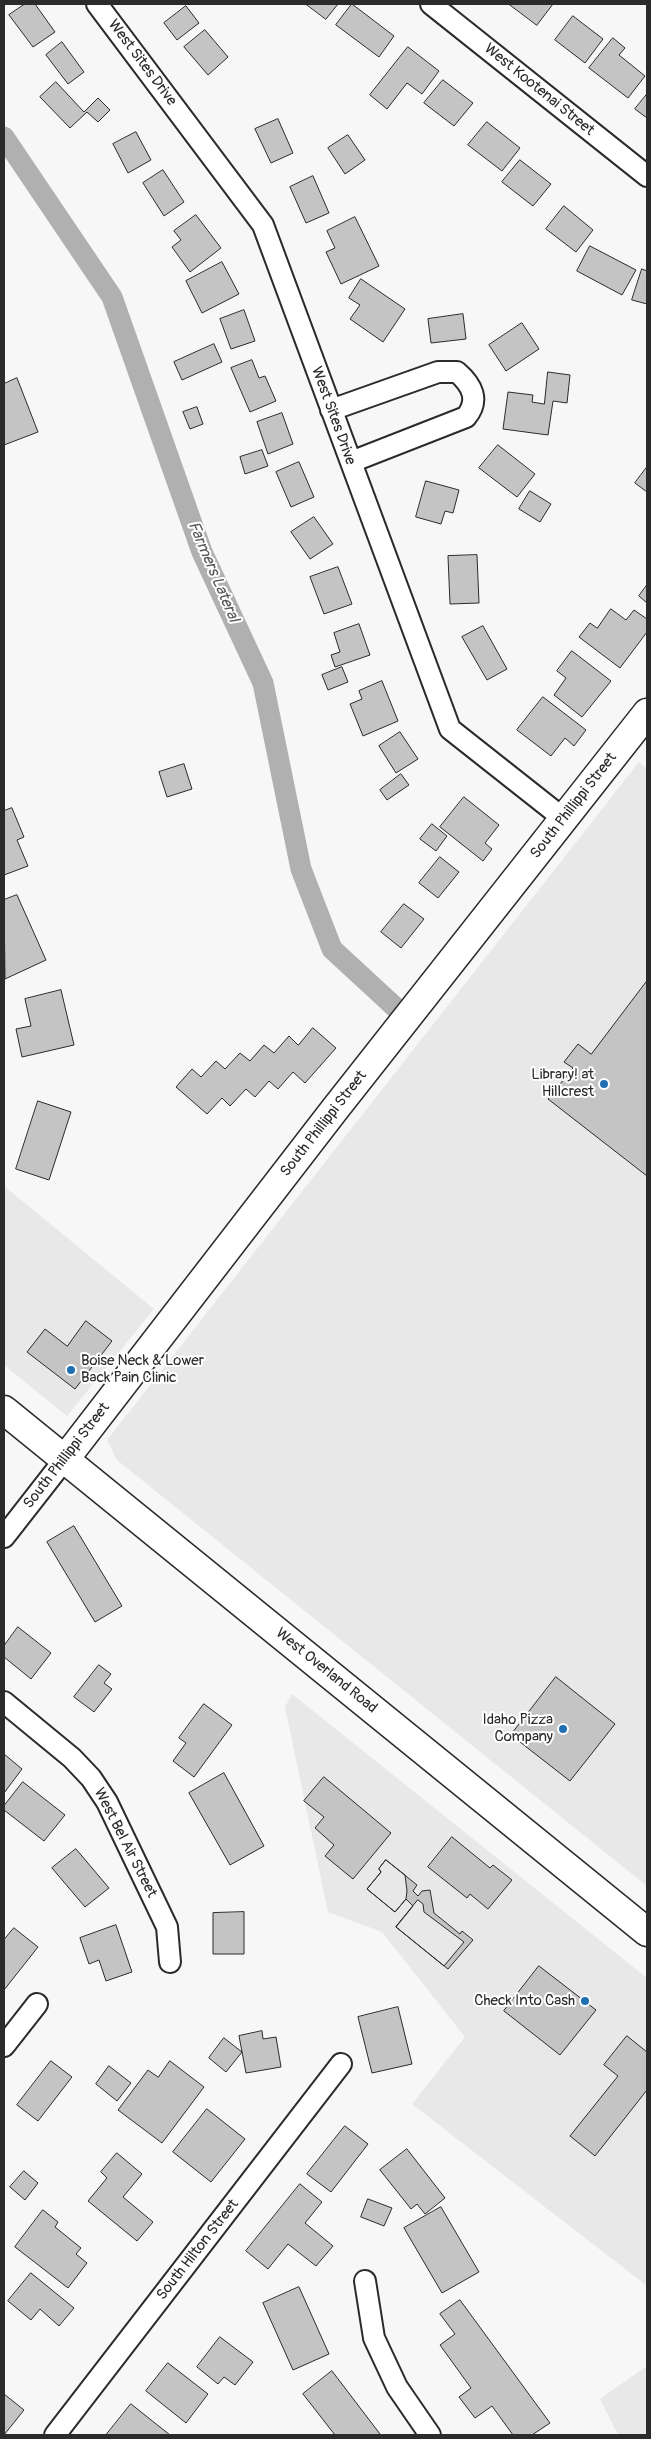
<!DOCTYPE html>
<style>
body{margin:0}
#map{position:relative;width:651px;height:2439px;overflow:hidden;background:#f7f7f7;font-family:Pangolin,sans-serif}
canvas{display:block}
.frame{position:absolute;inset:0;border:5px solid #2b2b2b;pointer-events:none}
</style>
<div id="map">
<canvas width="651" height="2439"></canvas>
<div class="frame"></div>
</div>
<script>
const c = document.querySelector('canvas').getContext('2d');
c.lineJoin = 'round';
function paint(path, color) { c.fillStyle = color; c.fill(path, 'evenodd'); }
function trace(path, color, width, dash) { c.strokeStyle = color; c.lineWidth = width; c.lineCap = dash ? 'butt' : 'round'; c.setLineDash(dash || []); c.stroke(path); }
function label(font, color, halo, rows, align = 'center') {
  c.font = font + ' Pangolin,sans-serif'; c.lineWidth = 4; c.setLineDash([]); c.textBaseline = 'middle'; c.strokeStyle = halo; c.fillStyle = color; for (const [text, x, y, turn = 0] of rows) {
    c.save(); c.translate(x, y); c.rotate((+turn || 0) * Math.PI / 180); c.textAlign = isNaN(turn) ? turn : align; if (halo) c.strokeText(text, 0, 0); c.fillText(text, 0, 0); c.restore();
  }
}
paint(new Path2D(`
 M639,762L647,769V1886L117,1460L107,1440Z
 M4,1186L154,1309L67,1416L4,1365Z
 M292,1694L647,1978V2286L412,2104L465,2037L382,1932L328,1912L285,1707Z
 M647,2366V2435H618L600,2399Z`), '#e8e8e8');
trace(new Path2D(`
 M4,137L112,297L202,552L263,683L301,869L332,949L397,1009`), '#b0b0b0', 21);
const building = new Path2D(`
 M25,4H35L55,32L33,47L9,15Z
 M306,4H338L326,19Z
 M352,4L394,36L379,57L336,25Z
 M509,4H553L537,25Z
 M186,6L199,23L177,40L164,23Z
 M573,16L603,39L585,63L555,40Z
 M205,30L228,57L208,75L184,47Z
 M613,38L625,48L619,55L645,76L628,98L589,68Z
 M62,42L84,72L68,84L46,55Z
 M408,47L439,71L422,94L407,83L387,109L370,95Z
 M443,80L473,103L454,126L424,103Z
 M56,82L84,112L98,98L110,110L98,122L87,112L70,128L40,97Z
 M647,94V118L635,109Z
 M278,119L293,153L271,163L255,129Z
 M487,122L520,148L502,171L468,145Z
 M136,132L151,160L128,173L113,144Z
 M348,135L365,160L345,174L328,148Z
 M520,160L551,184L533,206L502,182Z
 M163,170L184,202L164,216L143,183Z
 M313,176L329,213L306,223L290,187Z
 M564,206L593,230L576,252L546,229Z
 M196,215L221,248L190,272L172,247L181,240L174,231Z
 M355,217L379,266L341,284L326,252L335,248L327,231Z
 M590,246L636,270L622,295L577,271Z
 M222,262L239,294L202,313L186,281Z
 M642,269L647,271V304L632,300Z
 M361,279L405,309L383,342L350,319L360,305L349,298Z
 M244,310L255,341L231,349L220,319Z
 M463,314L466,339L431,343L428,319Z
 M522,323L539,349L506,371L489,345Z
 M214,344L222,362L182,380L174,362Z
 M252,360L259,378L265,376L276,401L250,412L231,368Z
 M548,372L570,375L567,403L553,401L548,435L503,429L508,392L533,395L532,402L544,404Z
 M17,378L38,432L4,445V384Z
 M197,407L203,424L190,429L183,412Z
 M282,413L293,444L268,454L257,422Z
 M498,445L535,474L517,497L479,468Z
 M262,450L268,466L245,474L240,457Z
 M299,462L314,497L291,507L276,472Z
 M647,467V492L635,483Z
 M426,481L459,490L453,513L445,511L441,524L416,517Z
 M530,491L551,504L540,522L519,509Z
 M314,517L333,544L310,559L291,532Z
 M477,555L479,603L450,604L448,556Z
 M338,567L352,604L324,614L310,577Z
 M647,585V603L639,596Z
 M611,609L626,620L634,610L647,619V632L620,668L579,637L590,623L597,628Z
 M359,624L370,655L335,667L331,655L340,652L334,633Z
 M483,626L507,669L487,680L462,637Z
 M572,651L611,681L582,717L554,695L566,678L557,671Z
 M342,667L348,682L328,690L322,675Z
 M382,681L398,721L363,736L350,704L362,699L359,691Z
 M543,697L586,730L574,746L565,738L551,756L517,730Z
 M400,732L418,759L396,773L379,746Z
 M184,764L192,789L167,797L159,772Z
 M401,774L409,785L387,800L380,790Z
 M464,797L499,825L485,843L492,849L483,861L440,827Z
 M12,808L24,837L17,840L28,866L4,875V811Z
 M432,824L447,836L436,851L420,839Z
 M440,857L459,872L438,898L419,883Z
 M17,895L46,960L5,979L4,900Z
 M404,904L424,919L401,948L381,932Z
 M647,981V1176L548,1099L573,1068L564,1062L578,1044L591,1054Z
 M61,990L74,1045L22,1057L16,1029L31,1026L25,999Z
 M313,1028L336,1048L305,1083L293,1072L278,1089L269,1081L255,1097L246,1089L230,1106L222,1098L207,1114L176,1087L192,1069L201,1077L216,1061L225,1069L240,1053L250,1061L264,1045L274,1053L289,1036L298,1045Z
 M38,1101L71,1112L49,1180L16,1169Z
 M86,1321L112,1341L75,1389L27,1352L45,1329L67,1346Z
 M74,1526L122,1606L95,1622L47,1542Z
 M18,1627L51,1653L31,1679L4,1657V1646Z
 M99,1665L111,1674L104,1683L112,1689L94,1712L74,1697Z
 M556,1677L615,1724L570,1781L511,1735Z
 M204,1704L232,1725L194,1777L173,1761L186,1743L179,1738Z
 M4,1754L22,1769L4,1793Z
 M224,1773L264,1846L230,1865L189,1793Z
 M324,1777L391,1833L353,1879L325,1856L334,1845L315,1828L324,1817L304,1801Z
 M23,1782L65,1815L44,1841L4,1810V1806Z
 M452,1837L490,1868L493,1865L512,1880L488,1909L470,1894L467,1898L428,1867Z
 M76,1849L109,1888L85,1907L52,1868Z
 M386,1860L417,1885L413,1891L418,1896L422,1891L430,1890L434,1913L460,1934L462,1931L473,1940L448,1969L396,1927L413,1906L406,1899L395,1912L367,1889L381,1872L379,1869Z
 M386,1860L405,1875L407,1891L406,1899L395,1912L367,1889L381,1872L379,1869Z
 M418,1900L423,1904L424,1912L464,1942L444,1966L396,1927Z
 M244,1912V1954H213V1913Z
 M116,1925L132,1972L106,1981L99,1960L89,1964L80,1938Z
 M14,1928L38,1947L4,1990V1940Z
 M539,1966L596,2010L560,2055L504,2011Z
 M398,2007L412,2064L372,2073L358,2017Z
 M262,2031L263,2039L276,2037L281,2067L246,2073L239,2036Z
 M627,2036L647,2052V2090L595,2156L570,2136L618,2076L604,2065Z
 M224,2038L242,2052L226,2072L209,2058Z
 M51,2061L72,2077L38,2121L17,2105Z
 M170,2061L204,2087L162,2143L118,2110L148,2070L158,2077Z
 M109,2066L131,2083L117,2101L96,2084Z
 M207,2109L245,2139L211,2182L173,2152Z
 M345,2126L368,2144L331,2192L307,2174Z
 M407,2149L445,2198L425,2214L417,2204L411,2209L380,2170Z
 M117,2153L142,2174L123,2197L153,2222L137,2241L88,2201L107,2178L101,2172Z
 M24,2171L38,2183L25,2200L10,2187Z
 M300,2184L322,2202L305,2223L333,2246L316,2266L288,2244L268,2269L246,2251Z
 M368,2199L392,2208L384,2226L361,2217Z
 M441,2207L479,2272L442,2293L404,2228Z
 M43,2210L58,2222L55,2227L81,2248L76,2254L87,2263L68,2288L15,2247Z
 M31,2273L74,2308L59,2326L40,2309L31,2320L8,2301Z
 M299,2287L329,2354L293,2370L263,2303Z
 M460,2300L550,2423L532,2435H513L492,2406L475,2418L459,2397L471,2388L440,2345L455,2334L440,2314Z
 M220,2337L253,2362L235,2385L224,2377L218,2384L197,2367Z
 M168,2363L208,2394L186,2423L146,2391Z
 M332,2371L380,2434L379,2435H335L303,2394Z
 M4,2394L24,2410L4,2435Z
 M131,2404L170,2435H109L107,2434Z`);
paint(building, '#c4c4c4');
trace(building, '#2b2b2b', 1);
const street = new Path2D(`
 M97,4L263,225L450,729L564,819
 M431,4L647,176
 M331,410L438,372H457C472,385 480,400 466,417L351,462
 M4,1537L65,1459
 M4,1702L72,1758L91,1778L107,1802L167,1927L170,1962
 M4,2046L37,2004
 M365,2281L374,2338L397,2387L430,2435
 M55,2435L341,2064`);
const secondary = new Path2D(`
 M65,1459L335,1109L647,713`);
const primary = new Path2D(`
 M4,1410L647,1932`);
trace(street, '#2b2b2b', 24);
trace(secondary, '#2b2b2b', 31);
trace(primary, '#2b2b2b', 31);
trace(street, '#fff', 20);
trace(secondary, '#fff', 28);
trace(primary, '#fff', 28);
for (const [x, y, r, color] of [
 [604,1084,5,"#1f6fb2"],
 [71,1370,5,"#1f6fb2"],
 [563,1729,5,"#1f6fb2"],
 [585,2001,5,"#1f6fb2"]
]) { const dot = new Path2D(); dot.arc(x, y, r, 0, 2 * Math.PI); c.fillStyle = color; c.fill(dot); trace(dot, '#fff', 2); }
label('15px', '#2b2b2b', '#fff', [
 ["West Sites Drive",142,63,53],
 ["West Kootenai Street",539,90,39],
 ["West Sites Drive",333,416,70],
 ["South Phillippi Street",574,806,-52],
 ["South Phillippi Street",324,1124,-52],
 ["South Phillippi Street",67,1456,-52],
 ["West Overland Road",326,1671,39],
 ["West Bel Air Street",125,1843,63],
 ["South Hilton Street",198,2250,-52]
]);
label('15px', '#2b2b2b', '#fff', [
 ["Library! at",594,1075],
 ["Hillcrest",594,1092],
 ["Boise Neck & Lower",81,1361,"left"],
 ["Back Pain Clinic",81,1378,"left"],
 ["Idaho Pizza",553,1720],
 ["Company",553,1737],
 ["Check Into Cash",575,2001]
], 'right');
label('italic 16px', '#5a5a5a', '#fff', [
 ["Farmers Lateral",213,572,67]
]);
</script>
